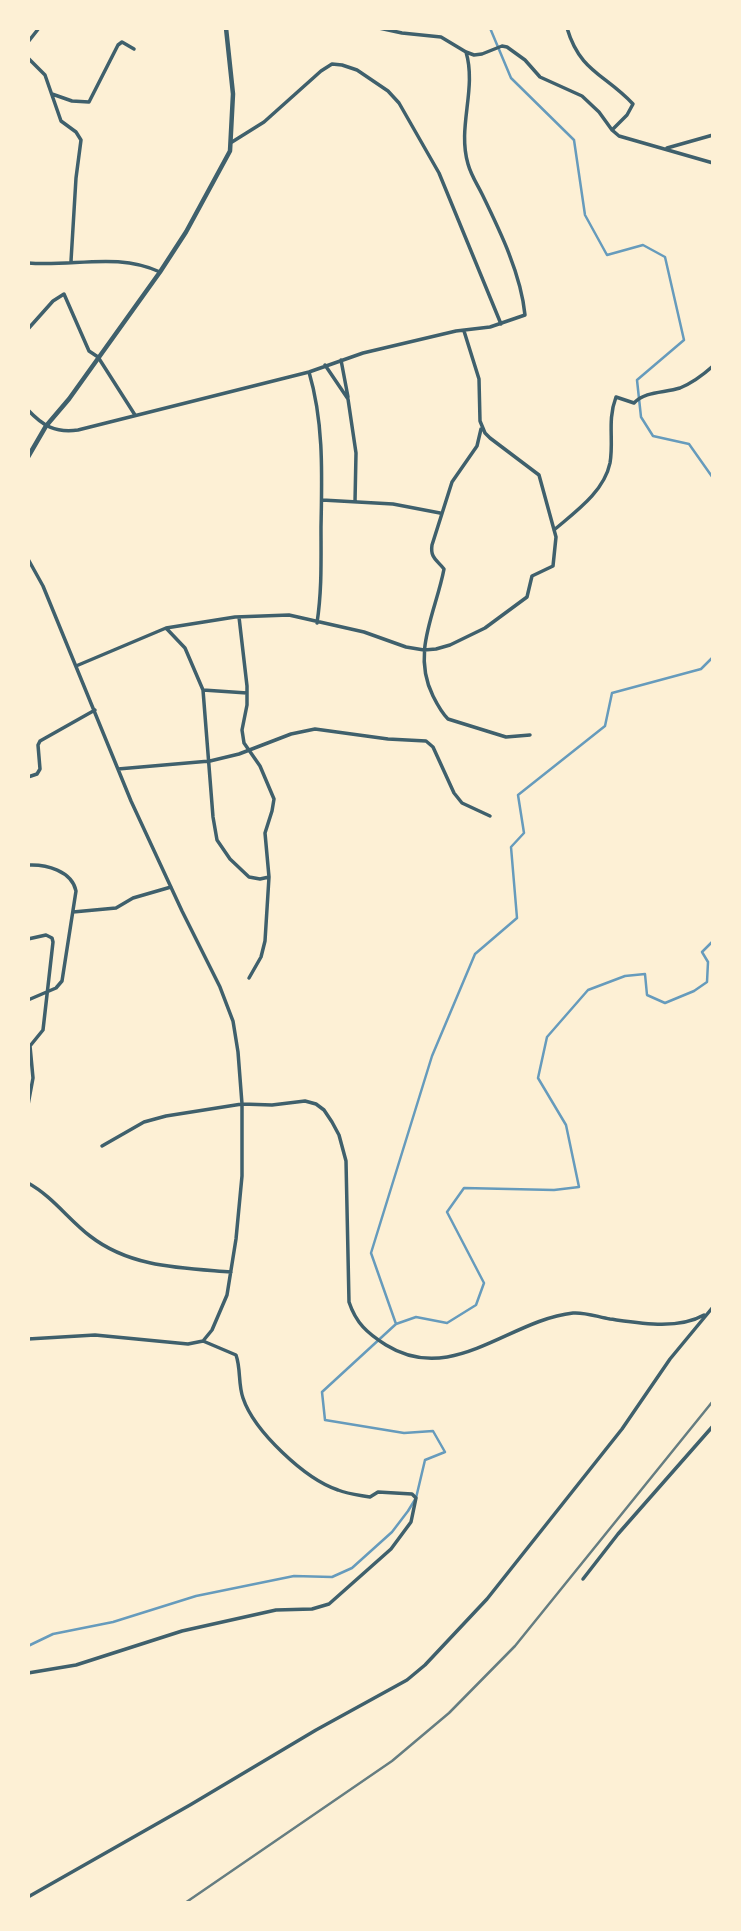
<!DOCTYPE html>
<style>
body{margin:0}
#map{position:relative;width:741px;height:1931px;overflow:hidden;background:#fdf0d5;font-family:"Source Sans 3",sans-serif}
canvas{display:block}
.frame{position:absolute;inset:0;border:30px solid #fdf0d5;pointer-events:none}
</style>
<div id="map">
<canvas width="741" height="1931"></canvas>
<div class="frame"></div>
</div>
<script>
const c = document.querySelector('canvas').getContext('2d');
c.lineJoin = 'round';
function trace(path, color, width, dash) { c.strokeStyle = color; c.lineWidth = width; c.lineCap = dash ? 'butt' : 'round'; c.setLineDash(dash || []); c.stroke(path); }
trace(new Path2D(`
 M490,28L511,78L574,140L585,215L607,255L643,245L665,257L684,340L637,380L641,417L653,436L689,444L713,478
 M396,1324L371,1253L432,1056L475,954L517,918L511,847L524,833L518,795L605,726L612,693L701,669L713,657
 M28,1646L53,1634L113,1622L196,1596L294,1576L332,1577L352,1568L392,1532L408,1511L416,1498L425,1460L445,1452L433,1431L404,1433L325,1420L322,1392L396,1324L416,1317L447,1323L476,1305L484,1283L447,1212L464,1188L554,1190L579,1187L566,1125L538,1078L547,1037L588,990L625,976L645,974L647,995L665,1003L694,991L707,982L708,962L702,952L713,941`), '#669bbc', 2.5);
trace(new Path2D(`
 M379,28L402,33L441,37L466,52L474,55L482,54L502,46L507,47L525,60L540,77L582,96L599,112L612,130L619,136L713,163
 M567,28C580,72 605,74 633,104L627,115L612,130
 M28,42L39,28
 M28,58L45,75L61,121L76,132L81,140L76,178L71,261
 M52,94L72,101L89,102L118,45L122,42L134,49
 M232,142L264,122L321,71L332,64L342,65L357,70L388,91L399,103L439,173L501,324
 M667,148L713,135
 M28,263C73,267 117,252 160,272
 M28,329L53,301L64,294L89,351L98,357L135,415
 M464,331L479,379L480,421
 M341,360L348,397
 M325,365L348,399L356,453L355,502
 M309,372C324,423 322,475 321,527C321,560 322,590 317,623
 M28,410C43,426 55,433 78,430L309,372L363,353L456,331L490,327L525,315C521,274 500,231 482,194C477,184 471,175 468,164C457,127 477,89 466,52
 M481,429L477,446L452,482L432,545C430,558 437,560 444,569C436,612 411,652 433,696C437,704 441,712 448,719L506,737L530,735
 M322,500L393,504L440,513
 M554,530C575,512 604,492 610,463C614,440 607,421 616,397L634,403C645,391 664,393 680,388C692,383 703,375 713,366
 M28,559L43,586L131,801L182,911L220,987L233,1021L238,1052L242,1104V1176L236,1239L227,1295L212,1330L203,1341L188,1344L95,1335L28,1339
 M239,617L247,686V705L242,730L244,743L260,766L274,799L272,811L265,833L269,877L265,941L261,957L249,978
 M166,628L185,648L203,690L213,817L217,840L230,859L249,877L260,879L269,877
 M76,666L166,628L235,617L289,615L364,632L406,647L424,650L436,649L450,645L485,628L527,597L532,576L553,566L556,537L539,475L490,438L485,433L480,421
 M203,690L247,693
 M118,769L210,761L239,754L291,734L315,729L388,739L426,741L433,747L454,793L462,803L490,816
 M28,777L37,774L40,769L38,745L40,741L95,710
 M28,865C46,864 72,871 76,891L62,981L56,988L28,1000
 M73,912L116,908L133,898L171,887
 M28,939L46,935L52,938L53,942L43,1030L30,1046L33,1078L28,1105
 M102,1146L144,1122L166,1116L242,1104L272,1105L305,1101L316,1104L324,1110L332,1122L339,1135L346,1161L349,1302C356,1323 367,1333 386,1345C452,1386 509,1320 573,1313C585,1312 598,1317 610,1319C639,1323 678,1330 704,1315
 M28,1183C52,1196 69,1220 90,1236C131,1268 183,1268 231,1272
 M583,1579L618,1534L713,1426
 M28,1673L76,1665L182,1631L276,1610L312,1609L329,1604L391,1549L411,1522L416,1498L412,1494L378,1492L370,1497C359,1495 348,1494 338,1490C305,1479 254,1431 243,1398C238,1384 241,1369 236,1355L203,1341
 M28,1897L190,1805L316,1730L407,1680L425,1665L487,1599L622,1429L670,1359L713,1307`), '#3f606c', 3.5);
trace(new Path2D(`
 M28,457L46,426L69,399L160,272L186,232L230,151L233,94L226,28`), '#3f606c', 4.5);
trace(new Path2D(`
 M185,1903L392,1761L449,1713L515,1646L713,1401`), '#657d81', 2.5);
</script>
